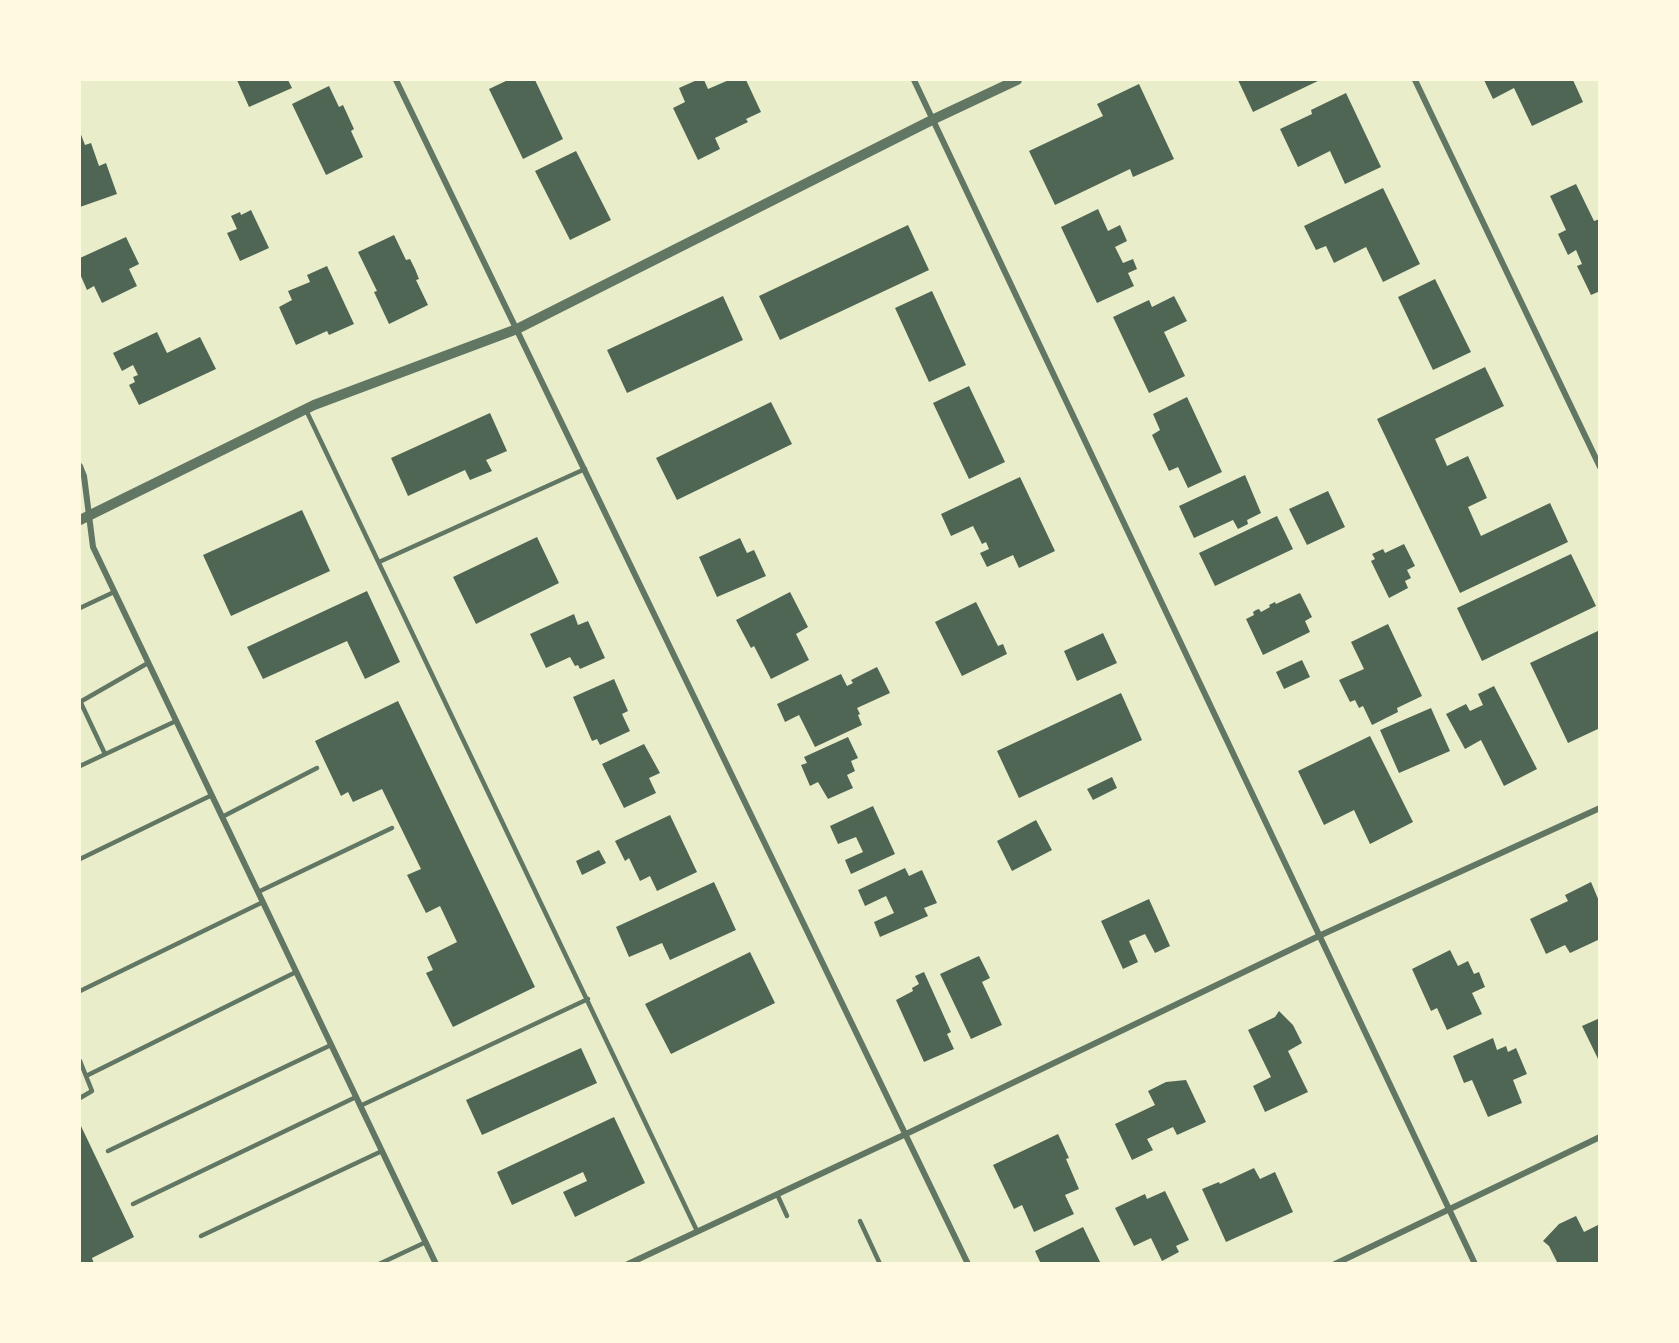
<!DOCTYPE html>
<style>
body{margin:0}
#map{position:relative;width:1679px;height:1343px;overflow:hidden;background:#e9edc9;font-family:"IBM Plex Sans",sans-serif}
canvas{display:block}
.frame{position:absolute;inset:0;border:81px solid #fefae0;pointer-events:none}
</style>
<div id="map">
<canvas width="1679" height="1343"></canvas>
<div class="frame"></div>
</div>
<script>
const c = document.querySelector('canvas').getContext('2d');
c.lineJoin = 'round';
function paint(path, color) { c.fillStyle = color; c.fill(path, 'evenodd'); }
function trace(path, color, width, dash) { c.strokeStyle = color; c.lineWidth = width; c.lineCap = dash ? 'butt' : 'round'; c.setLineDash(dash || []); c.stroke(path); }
paint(new Path2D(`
 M237,80H288L292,88L249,107Z
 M508,80H535L563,139L523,159L489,89Z
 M697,80H704L708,89L729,80H746L761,112L746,119L748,122L715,138L720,149L698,160L673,108L685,102L679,88Z
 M1238,80H1320L1253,112Z
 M1484,80H1573L1583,102L1532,126L1514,88L1493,99Z
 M1139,84L1174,159L1133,177L1130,169L1055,205L1029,151L1103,116L1097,104Z
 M329,86L339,107L343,105L354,129L351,131L363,157L326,175L292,104Z
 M1346,93L1381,167L1345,184L1330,151L1298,167L1280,129L1312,114L1311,110Z
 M80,132L85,145L91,143L99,166L106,163L117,194L80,207Z
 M576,151L611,220L570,240L535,171Z
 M1576,184L1594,221L1600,219V291L1591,295L1577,266L1582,264L1576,250L1568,255L1558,234L1566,230L1550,196Z
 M1383,188L1420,264L1383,282L1366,247L1334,263L1326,246L1316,250L1304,226Z
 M1098,209L1108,231L1120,225L1127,241L1115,247L1123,263L1133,259L1137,269L1128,273L1134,286L1097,303L1061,227Z
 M251,210L269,248L240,261L227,233L237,229L231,216L240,212L241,215Z
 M908,225L929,270L780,340L759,296Z
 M394,235L406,260L410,259L415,269L419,279L416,280L428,305L389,324L374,292L377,291L358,252Z
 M126,237L139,264L129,269L137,286L102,303L94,286L87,290L80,274V258Z
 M327,266L354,324L329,335L327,331L296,345L279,307L292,300L288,291L310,282L307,275Z
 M1435,279L1471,352L1433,370L1398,297Z
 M932,291L966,365L929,382L895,308Z
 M723,296L743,340L627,393L607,350Z
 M1174,296L1187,321L1164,332L1185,376L1149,393L1113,317L1149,300L1152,307Z
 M157,332L167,353L200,337L216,369L139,405L129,385L135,382L133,377L138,375L133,365L122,371L113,353Z
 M1485,367L1504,406L1435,439L1447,466L1468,456L1487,498L1468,507L1481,536L1550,503L1568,542L1460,593L1377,419Z
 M969,386L1005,462L969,479L933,403Z
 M1187,397L1222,472L1188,488L1178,467L1169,471L1152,435L1160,430L1153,414Z
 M771,402L792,444L677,500L656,458Z
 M490,413L507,451L486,460L492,471L470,480L465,470L408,496L391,458Z
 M1245,475L1261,513L1247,520L1248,524L1238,529L1233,520L1194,538L1179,506Z
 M1020,477L1055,551L1019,568L1013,555L987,567L980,553L989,549L986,542L982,544L973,526L951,536L941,514Z
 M1328,491L1345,527L1307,545L1289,509Z
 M302,510L330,571L231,616L203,555Z
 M1277,516L1293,549L1215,586L1199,553Z
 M537,537L559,583L476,624L453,577Z
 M740,538L747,553L754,550L766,576L717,597L699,557Z
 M1404,544L1415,566L1407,570L1411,578L1405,581L1408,588L1389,598L1371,561L1375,559L1372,554L1383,549L1385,553Z
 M1571,554L1596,606L1482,661L1457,608Z
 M367,591L400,662L365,679L347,641L263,679L247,647Z
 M790,592L808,627L796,634L809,660L771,679L754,646L751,648L736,620Z
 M1300,593L1312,617L1305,621L1310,632L1263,655L1246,619L1254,615L1253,612L1256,610L1259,609L1261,612L1270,607L1269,605L1275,602L1276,604Z
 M976,602L998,646L1003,644L1007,654L962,676L935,622Z
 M574,614L578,625L588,621L605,658L580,669L578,665L575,666L570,657L546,668L530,634Z
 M1388,624L1422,696L1397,708L1398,712L1372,725L1363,706L1359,708L1355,700L1350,702L1339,680L1364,669L1351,642Z
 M1600,630V728L1568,743L1530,663Z
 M1103,633L1117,663L1077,681L1064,651Z
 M1302,660L1310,677L1284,689L1276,672Z
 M877,667L890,693L857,708L860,714L858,715L862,725L815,747L799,715L785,722L777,704L841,674L847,686L853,683L851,680Z
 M614,679L628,711L622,714L630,731L600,745L597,739L592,741L573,697Z
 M1494,686L1537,769L1504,786L1481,740L1465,749L1446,714L1466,704L1470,711L1483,705L1478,694Z
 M1121,693L1142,740L1019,798L997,751Z
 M398,701L535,987L453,1027L426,973L433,970L427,957L457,942L440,906L426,913L407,875L421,869L382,789L353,802L348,792L341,796L315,741Z
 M1431,708L1450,751L1399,773L1380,730Z
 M1370,736L1413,822L1370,844L1354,810L1324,825L1298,771Z
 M848,737L858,758L851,761L855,771L847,775L853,788L828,799L818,782L810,786L801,765L807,763L804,757Z
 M644,744L660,773L649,778L656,793L624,808L602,764Z
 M1112,777L1117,788L1093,800L1087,789Z
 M873,806L895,854L851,874L845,860L863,852L856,837L838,844L830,826Z
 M670,815L697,872L657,891L650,876L640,881L629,858L625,861L615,841Z
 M1036,820L1052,850L1012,871L997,841Z
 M599,850L606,863L582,875L576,861Z
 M905,868L909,876L922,870L937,903L924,908L928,916L880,937L874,922L894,913L886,896L865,906L858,890Z
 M714,882L736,930L670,960L662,943L629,957L616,927Z
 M1591,882L1599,901V944L1598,940L1570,953L1565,945L1546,954L1530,919L1568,901L1565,895Z
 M1149,899L1170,946L1155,953L1145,934L1129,941L1138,962L1123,969L1101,921Z
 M1450,950L1458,966L1468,961L1474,974L1479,972L1485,987L1472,993L1482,1014L1447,1030L1437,1008L1431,1011L1412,969Z
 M750,952L775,1003L671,1054L645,1004Z
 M979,956L990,978L982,982L1002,1025L971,1039L940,974Z
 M924,972L951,1032L947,1034L954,1049L924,1062L896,1000L913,991L912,988L919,984L915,976Z
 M1279,1011L1293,1025L1302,1043L1288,1051L1308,1092L1265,1112L1253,1086L1271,1077L1248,1030L1275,1017Z
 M1600,1018V1063L1582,1026Z
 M1493,1038L1497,1050L1506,1046L1508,1052L1516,1048L1527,1074L1513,1080L1522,1103L1488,1117L1472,1080L1464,1083L1453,1056Z
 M581,1048L597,1083L482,1135L466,1100Z
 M1186,1080L1206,1122L1177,1135L1173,1127L1147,1139L1153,1150L1132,1160L1115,1124L1155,1105L1148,1091L1166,1082Z
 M614,1117L645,1183L575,1217L563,1192L587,1181L583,1172L512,1205L497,1172Z
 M80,1124L134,1237L92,1258L94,1264H80Z
 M1058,1134L1069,1158L1066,1159L1079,1189L1065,1195L1074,1214L1034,1232L1022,1205L1014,1209L993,1165Z
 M1254,1168L1260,1179L1275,1172L1293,1212L1226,1242L1202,1189L1219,1182L1220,1184Z
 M1165,1191L1189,1240L1176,1246L1179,1252L1162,1261L1151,1238L1134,1246L1115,1208L1145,1194L1147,1199Z
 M1576,1216L1584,1232L1600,1224V1264H1558L1549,1246L1543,1241L1559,1224Z
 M1083,1227L1101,1264H1041L1035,1251Z`), '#4f6655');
trace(new Path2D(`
 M306,410L697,1231
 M379,562L585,469
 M80,608L114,592
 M80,701L105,754
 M80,702L148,663
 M80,766L176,721
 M222,817L317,768
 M80,859L212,795
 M258,892L392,828
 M80,991L263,902
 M80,1061L92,1091L80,1098
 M86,1076L296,972
 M360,1106L588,999
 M108,1151L331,1045
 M777,1194L787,1216
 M133,1204L356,1097
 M860,1221L880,1264
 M201,1236L382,1151
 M379,1264L426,1242`), '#617663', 4.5);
trace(new Path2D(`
 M396,80L968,1264
 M914,80L1475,1264
 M1415,80L1600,467
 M80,466L84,476L93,547L436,1264
 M628,1264L906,1134L1321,935L1600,808
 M1335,1264L1600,1137`), '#617663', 6);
trace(new Path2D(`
 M80,520L314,405L517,329L934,119L1017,80`), '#617663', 10);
</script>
